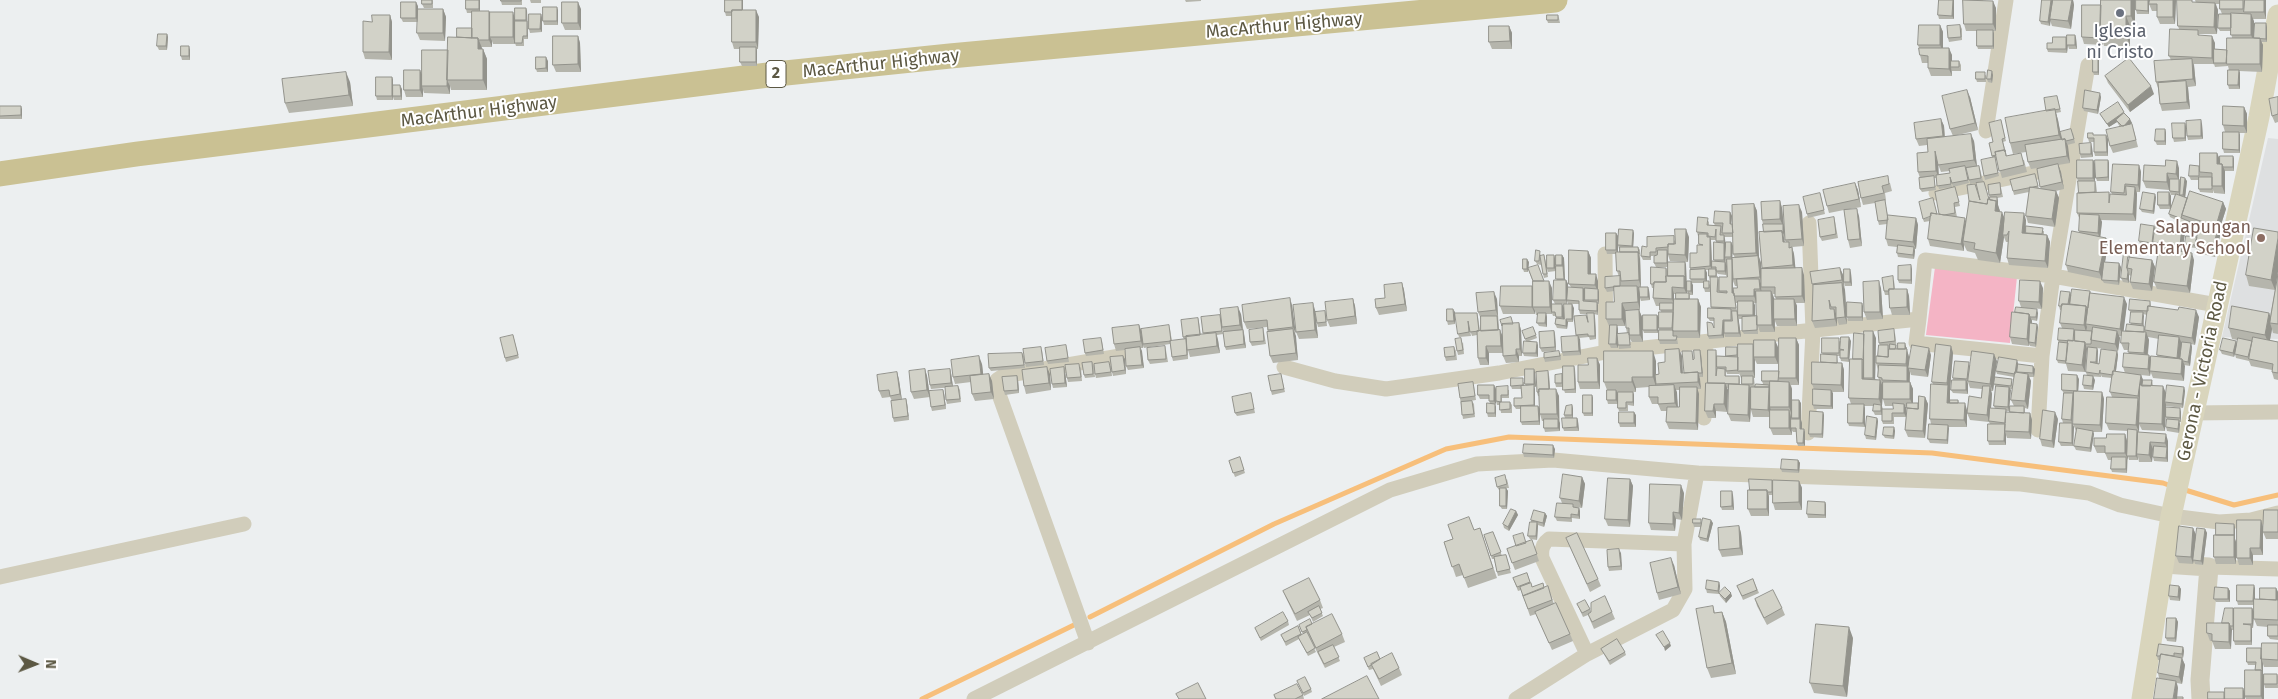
<!DOCTYPE html>
<style>
body{margin:0}
#map{position:relative;width:2278px;height:699px;overflow:hidden;background:#eceff0;font-family:"Fira Sans",sans-serif}
canvas{display:block}
.north{position:absolute;left:10px;top:639px;width:50px;height:50px;-webkit-text-stroke:4px #fff;paint-order:stroke;rotate:91deg;font-size:14px;font-weight:700;line-height:20px;text-align:center;color:#5c5843}
.north::after{content:'';display:block;margin:auto;width:18px;height:22px;background:#5c5843;clip-path:polygon(50% 0,100% 100%,50% 72%,0 100%)}
</style>
<div id="map">
<canvas width="2278" height="699"></canvas>
<div class="north">N</div>
</div>
<script>
const c = document.querySelector('canvas').getContext('2d');
c.lineJoin = 'round';
function paint(path, color) { c.fillStyle = color; c.fill(path, 'evenodd'); }
function trace(path, color, width, dash) { c.strokeStyle = color; c.lineWidth = width; c.lineCap = dash ? 'butt' : 'round'; c.setLineDash(dash || []); c.stroke(path); }
function label(font, color, halo, rows, align = 'center') {
  c.font = font + ' "Fira Sans",sans-serif'; c.lineWidth = 4; c.setLineDash([]); c.textBaseline = 'middle'; c.strokeStyle = halo; c.fillStyle = color; for (const [text, x, y, turn = 0] of rows) {
    c.save(); c.translate(x, y); c.rotate((+turn || 0) * Math.PI / 180); c.textAlign = isNaN(turn) ? turn : align; if (halo) c.strokeText(text, 0, 0); c.fillText(text, 0, 0); c.restore();
  }
}
paint(new Path2D(`
 M2268,138L2278,139V339L2222,337Z`), '#dee0e1');
paint(new Path2D(`
 M1935,267L2017,277L2010,343L1926,335Z`), '#f4b4c5');
trace(new Path2D(`
 M2182,489L2234,505L2278,495
 M1090,617L1274,524L1446,449L1509,437L1932,453L2163,483L2174,487
 M922,699L1074,625`), '#f7bf7b', 5);
trace(new Path2D(`
 M1986,131L2006,0
 M1936,193L2072,165
 M1605,254L1606,352
 M1919,319L1916,343L2042,356
 M1284,367L1335,381L1386,389L1499,373L1606,352L1919,319L1925,260L2053,276L2217,305
 M2193,413L2278,412
 M1704,418L1706,342
 M2038,430L2042,356L2053,276L2088,65
 M1808,433L1813,331L1809,223
 M2209,567L2278,569
 M0,577L244,524
 M1088,643L996,386L997,380L1003,376L1120,356
 M1587,654L1542,558C1541,550 1542,544 1549,539L1684,544
 M974,699L1390,490L1477,464L1553,460L1697,473L2021,484L2089,493L2120,505L2171,516L2219,522L2251,520L2278,513
 M1516,699L1587,654L1673,610L1685,589L1684,544L1697,473`), '#d1cdbb', 15);
trace(new Path2D(`
 M2164,564L2209,567L2200,680L2201,699`), '#d1cdbb', 19);
trace(new Path2D(`
 M2142,699L2171,516L2259,117L2278,15`), '#d9d5bc', 21);
trace(new Path2D(`
 M0,174L137,154L776,74L950,56L1555,0`), '#cac193', 25);
paint(new Path2D(`
 M433,0V8H424L422,4Z
 M466,0H480V11H489L490,14L515,18L526,8L527,11L528,39H524V46H516L515,43V44H493L492,41V47H481L482,49H483L487,59V90H451L450,86V94L424,93L423,90V97H406L404,90L472,28V13H467L466,9Z
 M522,0V5H502L501,1Z
 M530,0H541V3H531Z
 M725,0H743V10L759,17L758,49H757V66H742L740,62V49H734L732,42V16H726L725,12Z
 M1185,0H1201V1L1186,2Z
 M1939,0H1954V19H1939L1938,15Z
 M1963,0H1982L1996,8V31H1993L1994,34V49H1978L1977,46V31H1966L1964,24Z
 M2042,0H2052L2053,1V0H2073L2074,5L2071,29L2052,26L2050,20V26L2041,24L2040,21Z
 M2135,0V26H2130V46H2104L2103,42V45L2084,44L2082,37L2101,5Z
 M2149,0V14H2137L2136,10Z
 M2150,0H2176L2175,24H2160L2157,17V11H2152L2149,4Z
 M2195,0H2220V4H2216L2218,10L2217,34H2199L2200,36L2215,43V49L2227,50L2232,38L2231,31H2220L2218,28L2222,14L2220,9V0H2266V19H2253L2254,38L2267,27V42H2261L2263,45L2262,72L2239,71L2240,73V89H2229L2228,85L2229,70L2228,66L2215,67L2214,64H2194L2196,86L2188,87L2190,109L2162,111L2160,104L2158,88L2156,82L2171,60L2169,56L2179,29L2178,26L2195,2L2196,3Z
 M418,6V22H403L401,18Z
 M443,9L446,17L445,41L420,40L417,33Z
 M581,9V30H565L562,23Z
 M558,10V25H544L543,21Z
 M541,14L542,18V32L530,33L529,29Z
 M390,15L392,22V60L365,59L363,52Z
 M1558,15L1559,18L1560,23H1548L1547,20Z
 M1940,25L1943,32V48L1952,55V61H1959L1961,65V71H1952V69V76H1931L1928,68V63H1922L1920,55L1919,48L1918,45Z
 M1960,25L1962,29V40L1949,42L1948,38Z
 M1509,26L1512,33V49H1492L1489,42Z
 M167,34L168,37L167,50H159L157,46Z
 M2075,35L2076,38L2077,49H2069L2068,46L2067,53L2048,52L2047,49L2066,37L2067,40Z
 M578,36L580,43L581,72H556L553,65Z
 M190,50V60H182L181,56Z
 M2098,55L2099,59V75H2094L2093,72Z
 M548,61V72H537L536,69Z
 M1986,75V82H1977L1976,79Z
 M1993,75L1992,83L1988,82L1987,79Z
 M2105,76L2154,94L2130,112L2108,83Z
 M392,77L393,80V85L402,89V100H394L393,97V100H377L376,96Z
 M350,82L353,106L289,113L285,103Z
 M2057,96L2061,112L2056,113L2058,120L2060,132L2073,133L2075,143L2067,145L2070,163L2058,165L2061,172L2064,189L2056,191L2059,198L2055,227L2028,223L2026,216L2029,192L2014,195L2013,191L2036,177L2039,189H2041L2037,169L2056,165L2031,169L2028,162L2026,152L2013,154L2010,143L2046,111Z
 M1970,97L1978,130L1954,136L1974,141L1977,166L1980,169L1983,181L1970,184L1967,169H1966L1969,183L1953,187L1951,181L1952,187L1939,189L1936,178H1934L1936,190L1922,192L1920,189V178L1918,172L1928,152L1927,145L1919,146L1916,139L1941,119L1944,126L1945,137L1953,136L1950,129ZM1938,164L1941,172L1950,171V173L1938,175Z
 M2101,97L2098,114L2084,111L2083,108Z
 M2278,97V122L2275,123L2272,116Z
 M0,106L22,109V119H0Z
 M2244,107L2247,114V133H2239L2240,135V153H2224L2223,149L2225,132L2223,125Z
 M2100,114H2125L2132,123L2130,124L2134,131L2138,147L2113,153L2110,146L2120,127L2117,122L2109,127L2102,117Z
 M2001,120L2006,141L2003,142L2007,156L2024,160L2027,172L2002,178L1996,158L1995,159L1999,176L1985,180L1984,176L1992,157L1989,143L1993,142Z
 M2185,123L2186,127V141L2174,142L2173,138Z
 M2202,124L2203,139L2188,140L2187,136Z
 M2165,129L2166,133V145H2157L2155,141Z
 M2094,135H2106L2108,139V156H2095L2094,152V142H2089L2088,138Z
 M2092,147L2093,157L2081,158L2080,154Z
 M2217,153L2220,160L2233,156L2234,159V171H2225V194L2214,193L2213,190V193L2200,192L2199,189V180H2191L2189,176L2199,166Z
 M2093,160L2095,164V181L2096,184L2097,192H2109L2110,195L2112,194L2111,192L2139,165L2141,172L2140,192H2137L2136,221L2101,220L2102,222L2100,237L2106,238L2108,245L2105,262L2121,267L2119,285L2104,283L2102,280L2103,270L2102,279L2068,272L2066,265L2079,233L2080,220L2077,213L2079,193L2078,182L2077,178Z
 M2108,160L2109,163V181H2097L2096,178Z
 M2179,168V179L2181,182L2187,181L2185,197L2223,202L2226,209L2219,231L2220,236L2215,257L2198,253L2196,248L2186,247L2185,244L2197,237L2200,227L2191,224L2192,225L2189,234L2185,232L2182,252L2194,260L2190,293L2157,289L2154,282L2159,250L2155,249L2153,244V246L2140,244L2139,241L2154,226L2155,228L2175,224L2176,220L2170,217L2169,214L2175,195H2171L2169,190L2146,188L2143,181Z
 M1858,182L1890,183L1892,191L1885,193L1886,200L1885,201L1888,217L1916,218L1918,225L1916,249H1915L1914,259L1898,257L1897,253V247L1888,246L1886,239L1887,224L1879,225L1878,221L1875,203L1863,205L1861,198Z
 M1855,183L1858,190L1861,207L1845,210L1859,216L1862,246L1850,248L1848,240L1844,210L1829,213L1827,206Z
 M2000,183L2003,197L1997,198L1998,205L2000,212L2005,218L2026,220L2025,233L2044,231V234L2047,235L2050,242L2048,268L2009,265L2007,258L2008,242H2006L2004,237L2000,263L1978,260L1975,253L1967,251L1964,245V251L1930,246L1928,239L1930,221L1924,222L1923,219L1939,214L1955,187L1960,206L1955,207L1957,217L1966,221L1978,194L1990,200L1989,195Z
 M2169,192L2171,196V209H2160L2158,205Z
 M1821,197L1825,214L1808,218L1807,214Z
 M2156,197L2154,214L2142,212L2140,209Z
 M1780,201L1782,208L1785,242H1786L1785,240L1802,212L1804,246L1792,247L1794,254L1795,268L1804,275L1805,303H1796L1797,306V326H1777L1775,321V332H1760L1758,327V334H1744L1742,331V319H1739L1738,316L1741,337H1725L1724,333V323V338L1709,339L1708,336L1714,326V321H1710L1708,318L1711,308L1710,292H1705L1704,288V283H1692L1693,295H1690V299H1698L1701,307L1700,338H1677L1678,344H1660L1659,340V328L1661,312L1660,306H1656L1653,298L1654,288H1652L1651,284L1666,268L1668,271V267H1656L1654,263V256H1651V260H1643L1641,256L1647,247L1689,237L1688,262H1685L1686,265L1687,293H1688L1687,291L1691,281L1690,268L1697,253L1699,245V236H1698L1697,232L1709,221V225L1715,226L1714,223L1730,212L1732,216L1731,224H1732L1754,204L1757,211L1759,257L1761,263V269H1762V268L1764,232L1763,224L1762,220ZM1724,237H1733V254L1735,258H1732L1733,246L1731,242L1726,246ZM1711,240H1716V242L1714,260L1715,261H1712ZM1668,255L1670,261L1685,262H1668ZM1706,270H1709V276L1710,279V285L1707,281V273ZM1717,273L1718,274L1726,275L1727,277L1719,280L1717,277ZM1733,281L1735,286H1737V288H1733ZM1674,294H1676V299H1674ZM1773,294H1775L1776,299H1774ZM1736,303H1738V315L1737,311ZM1754,303H1757V318L1755,316Z
 M1834,217L1835,221L1838,238L1822,241L1820,237Z
 M2278,232L2275,290L2249,286L2246,275Z
 M1616,233L1618,236V244L1634,233L1633,247H1638L1640,250L1641,287L1649,290L1650,300L1641,301L1640,298V310H1625V326H1617L1618,329V334L1627,333L1626,328L1639,310L1642,317L1643,342H1632L1630,339L1631,348L1619,349L1618,342V348H1611L1609,344L1610,326H1609L1606,319L1614,302V291L1607,292L1605,288L1619,277L1617,271L1616,254H1607L1606,250ZM1618,245L1619,249H1620V252H1618Z
 M1588,251L1591,258V274L1598,281V289L1599,292V304H1597L1598,315L1594,314L1595,317L1596,339L1590,340L1589,337L1579,338L1581,355L1563,356L1562,352L1576,336V335L1586,315L1588,318V314H1580L1579,310V304H1568L1567,301V304H1555L1553,300L1557,280L1556,271L1548,272L1547,269L1548,277L1544,278L1543,274L1541,260V265L1537,264L1535,261L1541,254V256L1544,255L1547,266L1554,255L1555,259L1556,266V265L1562,255L1564,258L1565,280H1566L1568,284V294L1571,287L1569,284Z
 M2131,256V257L2152,260L2155,267L2152,291L2133,289L2130,282L2131,276L2129,275V283L2123,282L2121,278Z
 M1529,262L1528,268L1552,288V304H1562L1564,308H1574L1573,322H1568L1567,329L1557,328L1555,324L1556,316H1553L1552,313V314H1546L1547,317V327L1539,326L1537,323L1538,315H1536L1535,311V314H1503L1500,306L1532,286L1533,289V282L1528,269V272H1524L1523,269Z
 M1840,268L1843,275L1845,290L1847,324L1839,325L1837,319V326L1815,328L1812,321L1813,287L1812,284Z
 M1912,269V284L1899,283L1898,280Z
 M1851,273L1852,286H1845L1844,282Z
 M2278,274V334L2273,333L2272,329L2270,340L2278,342V380L2274,379L2272,372V370L2251,366L2249,361L2236,358L2235,354L2234,357L2222,354L2220,350L2236,341L2237,344L2238,340L2232,339L2229,328L2269,313L2270,317Z
 M1894,280L1895,289H1907L1909,296L1910,315H1892L1890,308L1889,295H1885L1884,291Z
 M1402,283L1404,290L1407,311L1379,315L1376,308L1385,298Z
 M1881,288L1883,319L1867,320L1864,312Z
 M2043,288L2042,309L2028,308L2038,313L2037,321L2032,320V324H2037L2038,327L2036,347L2030,346L2029,344V346L2012,344L2010,337L2015,312L2021,307L2019,301Z
 M2090,291L2091,293L2127,304L2123,331H2126L2131,324V313L2129,310L2150,301L2151,306L2199,317L2195,345L2191,344L2192,347L2190,366L2184,365V381L2153,378L2151,373L2150,376L2141,375L2143,380H2152L2153,386L2166,393L2184,387L2185,391L2183,408L2166,406V404L2165,431L2142,430L2139,424V432H2137L2138,433L2168,441V462L2154,461L2153,457V449L2152,462H2139L2138,457V460H2129L2128,456L2127,473L2112,472L2111,469L2112,460H2108L2105,453H2097L2094,446L2106,438L2125,434L2127,441L2128,431L2109,430L2106,423L2112,397L2110,392L2112,378L2102,377L2101,375V377L2087,376L2086,372L2088,347H2087L2085,372L2068,371L2066,364L2058,363L2057,360L2059,343L2058,340L2062,328L2060,323L2061,310H2060L2059,306L2070,292L2071,295ZM2143,314L2147,315L2145,328L2144,326ZM2119,336H2122L2121,343L2124,350H2128L2129,353L2123,367L2125,373L2116,371L2118,355L2117,351L2099,364L2098,363V351L2097,348L2118,351L2120,338ZM2148,337L2159,339L2157,355L2158,357L2151,360L2148,355L2149,340Z
 M1353,299L1355,306L1357,324L1330,327L1327,320Z
 M1497,299L1499,330H1500L1502,336L1513,324L1519,323L1521,330L1522,356H1519V362L1506,363L1503,356V353H1489V365H1480L1478,358L1477,335L1472,336L1470,330L1471,336L1459,337L1458,334L1477,313L1478,317L1480,331H1481V319L1478,312Z
 M1292,305L1298,360L1273,363L1270,356L1267,327L1247,329L1244,322Z
 M1863,306V321H1848L1847,317Z
 M1315,310L1318,338L1299,339L1296,332Z
 M1325,311L1326,314L1327,326L1318,327L1317,323Z
 M1455,312V324L1448,325L1447,321Z
 M1241,314L1246,348L1226,350L1225,347L1224,332L1222,328L1223,334L1217,335L1218,340L1220,353L1190,357L1188,350V359L1173,361L1172,357L1170,344L1144,348L1143,346V348H1141L1144,368L1128,370L1126,366L1125,350L1116,351L1114,344L1139,325L1141,331L1170,329L1172,341L1184,339L1183,337L1198,318L1199,322L1201,335L1204,334L1203,333L1220,315L1221,318Z
 M1657,315L1659,318L1658,333H1644L1643,330Z
 M1533,327L1537,338L1529,341L1538,345V357L1524,356L1523,353L1526,341L1525,339Z
 M1263,328L1264,332L1266,344L1252,346L1250,342Z
 M1554,331L1555,334L1556,351L1542,352L1540,348Z
 M1895,333L1897,349L1907,347V350L1909,357V365L1931,355L1928,377L1911,375L1909,368L1910,373V382L1913,389V403H1918L1925,397L1928,404L1925,438L1908,437L1905,430L1907,406H1905L1906,417H1894V424H1883L1882,421V415H1875L1873,411L1874,406H1864L1865,427L1849,426L1848,423L1851,404L1849,398L1853,359L1876,338L1875,379L1879,380L1878,377V370L1876,363L1878,356L1880,345L1879,343ZM1883,389V399L1885,406H1893V409H1883L1882,406Z
 M513,335L519,358L506,362L505,358Z
 M1796,338L1799,345V385H1791L1792,389V400L1801,403V420L1802,423V429L1805,432V446H1798L1797,443L1796,432H1793L1791,429L1792,435H1773L1770,428V417H1753L1751,410L1750,422L1731,421L1728,414L1729,388H1727L1728,390L1727,412L1716,411V418H1708L1705,411L1708,383L1716,350L1717,356H1726L1737,347L1738,350L1753,344L1754,349L1778,347V364H1757L1755,360V378H1754L1755,387L1763,384L1762,381L1779,371ZM1726,371L1727,374H1739V373L1741,378H1742V385H1740V379L1739,376H1726Z
 M1102,341L1104,354L1086,356L1085,353Z
 M1840,341H1851L1849,362L1841,361L1840,356H1837L1838,363H1842L1844,370V392H1832L1833,409H1814L1813,405L1814,389L1812,384L1821,362L1823,354L1822,353Z
 M1463,342L1464,354L1458,355L1457,351Z
 M1165,346L1166,350L1168,362L1150,364L1148,360Z
 M1951,346L1953,353L1950,390V403L1958,400L1959,403L1967,411L1981,398L1982,389L1970,388L1968,382V394L1953,393L1951,390L1953,380V378L1970,365L1997,361L1993,391H1991L1992,394L1991,408L1995,409L1994,406L1996,388L1994,384L2012,379L2013,389H2010L2009,411H2006L2007,412H2010L2014,406L2011,400L2014,377L1997,374L1996,371L2018,363V364L2035,369L2034,377H2029L2031,381L2028,409L2025,408V413H2030L2032,420L2031,439L2007,438L2006,435V445H1989L1988,441L1990,424L1989,422L1970,420L1967,413V427H1948V444L1930,443L1928,439L1931,424L1930,419L1933,384L1932,382Z
 M1454,347L1456,351L1457,360L1446,361L1445,357Z
 M1067,349L1069,362L1048,364L1047,361Z
 M1679,349L1682,356L1683,373H1684L1693,354L1694,360V359L1701,354L1703,377H1699L1701,389H1697L1699,394L1698,430L1669,429L1666,422L1667,411H1661L1658,404H1652L1649,397V387L1636,388V392H1633L1634,395V406L1628,405V411H1619L1618,408V392H1617L1618,404H1608L1607,400V390L1604,382L1656,361V374H1659L1665,362ZM1676,390H1680L1679,407H1678Z
 M1042,350L1044,365L1026,367L1025,363Z
 M1022,353L1024,356L1025,368L991,371L989,368Z
 M1561,355V360L1545,362L1544,358Z
 M1123,356L1125,359L1126,374L1113,376L1112,372Z
 M1597,358L1600,365V389H1580L1578,382Z
 M1092,362L1094,366L1095,377L1085,378L1084,375Z
 M982,364L983,375L989,374L992,381L994,399L975,401L972,394L971,382L955,384L953,377Z
 M1111,365L1112,376L1096,378L1095,374Z
 M1064,367L1065,371L1067,387L1053,388L1052,384Z
 M1081,367L1082,381L1068,382L1067,378Z
 M925,369L927,376L930,397L914,399L911,392Z
 M950,369L951,373L953,387L931,389L930,385Z
 M1575,369L1576,393H1565L1563,387H1556L1555,383L1562,374L1563,378Z
 M897,372L899,380L902,400L906,399L907,403L909,420L894,422L893,418L892,401L890,397L882,398L879,391Z
 M1535,372L1536,387H1534L1535,406H1538L1540,409L1539,396H1538L1537,392L1549,375L1550,389L1559,396L1560,431L1545,432L1544,428V421H1542L1540,414V425H1522L1521,422V409H1516L1514,406L1522,398L1521,389H1512L1511,386L1524,382V386H1526L1525,384Z
 M1050,374L1051,390L1026,394L1024,386Z
 M1281,374L1285,392L1272,395L1271,391Z
 M1017,376L1018,379L1019,393L1005,395L1004,391Z
 M2079,379L2078,391L2102,392L2104,399L2102,432H2093L2094,434L2091,452L2076,450L2074,446L2076,431L2073,424L2074,406L2072,423L2074,427L2073,446H2061L2059,442L2063,423L2062,419L2064,394L2062,390Z
 M2095,380L2093,390L2084,389L2083,385Z
 M958,386L960,390L961,402L947,404L946,400Z
 M1474,386L1476,400L1463,402L1472,401L1474,404L1475,417L1463,419L1460,398Z
 M1496,387L1509,390V398H1502V402H1510L1512,405V413H1501L1500,405H1497L1496,401Z
 M1496,389L1495,405L1496,407V417H1488L1487,413L1490,404L1489,399H1480L1478,395Z
 M943,390L944,393L946,409L932,411L931,407Z
 M1251,393L1255,413L1237,416L1235,413Z
 M1592,395L1593,398V416H1584L1583,413Z
 M1572,405L1573,409V418H1577L1578,421L1579,431H1564L1563,428L1565,418L1564,415Z
 M1823,412L1824,415L1823,438L1810,437L1809,434Z
 M2181,412V422H2179L2180,424L2179,433L2167,431L2166,427L2167,421L2166,417Z
 M1636,415V427H1620L1619,423Z
 M1877,418L1878,421L1876,440L1866,439L1865,435Z
 M2058,419L2054,448L2042,446L2040,439Z
 M1894,427L1895,431L1894,439L1885,438L1883,435Z
 M1555,449L1554,458L1524,457L1523,453Z
 M1240,457L1245,473L1235,477L1229,461Z
 M1798,460L1800,463L1799,473L1782,472L1781,469Z
 M1582,477L1585,484L1582,508L1574,507L1579,508L1580,511V519L1572,518V522L1557,521L1555,517L1562,503L1560,498Z
 M1507,479L1509,488H1506L1508,491L1507,509H1502L1500,506V490H1499L1497,487Z
 M1630,479L1633,486L1630,527L1608,526L1605,519Z
 M1773,480L1799,481L1802,488V510H1775L1773,503V495H1769V516H1751L1748,509Z
 M1684,493L1682,520L1676,519L1675,531L1651,530L1649,523Z
 M1733,495L1734,510H1722L1721,507Z
 M1825,502L1826,505V518H1808L1807,514Z
 M2278,510V539H2266L2263,532Z
 M1516,511L1518,515L1509,531L1504,528L1503,524Z
 M1545,513L1547,516L1544,527L1538,525L1537,540L1530,539L1528,536L1531,522V520Z
 M2261,520L2263,527V555H2253V565H2239L2237,558Z
 M1693,523H1713L1708,542L1700,540L1699,537L1701,527H1694Z
 M1739,526L1741,533L1743,555L1722,557L1719,550Z
 M2235,527V539L2236,542V564H2216L2214,557L2216,535Z
 M1480,528L1497,578L1468,588L1463,575L1456,577L1444,542Z
 M2193,528L2196,535L2194,554L2205,529L2207,533L2203,565L2195,564L2194,561L2193,564L2179,563L2176,556Z
 M1493,532L1502,556L1506,555L1511,573L1498,576L1494,559H1492L1484,535Z
 M1566,538L1598,579L1601,586L1590,592Z
 M1532,540L1539,561L1515,570L1507,549Z
 M1621,553L1622,570L1609,571L1608,567Z
 M1674,565L1681,594L1659,600L1657,593Z
 M1527,573L1532,587L1544,588L1548,586L1554,604L1570,634L1573,641L1552,650L1536,614L1530,616L1521,590L1518,591L1513,578Z
 M1753,579L1759,593L1743,600L1737,586Z
 M1719,582L1720,586L1719,592L1732,596L1726,603L1720,596L1719,593V594L1707,593L1706,589Z
 M2179,586L2181,589L2180,601L2170,600L2169,596Z
 M2228,588L2230,591V602H2216L2214,599Z
 M2255,588V599H2260L2276,588L2278,592V640L2270,639L2268,636V627L2257,626L2254,619V605H2238L2237,601Z
 M1283,591L1320,600L1323,608L1320,609L1323,616L1313,622L1310,615L1297,621L1286,598Z
 M1755,599L1782,608L1785,615L1767,625L1757,606Z
 M1577,604L1590,609L1591,612H1612L1615,619L1594,629L1588,615L1583,617Z
 M1713,606L1715,613L1722,612L1726,622L1736,674L1711,678L1707,668Z
 M2233,608L2234,612V630H2231V649H2215L2212,641H2210L2207,633L2222,623Z
 M2252,608L2254,612L2253,628H2251L2252,645H2235L2234,641Z
 M2176,618L2178,622L2176,642L2167,641L2166,638Z
 M1288,621L1289,625L1261,641L1255,628Z
 M1312,624L1342,634L1345,642L1334,647L1340,661L1325,668L1308,634H1307L1316,652L1308,656L1299,639L1286,646L1281,635L1298,626L1302,635L1303,634L1299,625Z
 M1853,638L1847,697L1814,693L1810,683Z
 M2278,643V667H2264L2263,664V674L2264,677L2277,674L2278,676V688H2265L2264,684V699H2246L2245,697V699H2208L2225,696L2243,688L2245,694L2255,670V665H2248L2247,662L2261,648Z
 M2183,647L2184,651L2183,658H2182L2185,665L2182,684L2177,683L2178,688L2159,678L2158,673L2160,660H2158L2157,656Z
 M1601,649L1625,652L1626,655L1610,665Z
 M1364,658L1380,659L1399,668L1402,675L1381,686L1373,669L1369,670Z
 M1297,681L1311,689L1312,692L1304,696Z
 M1274,695H1303L1304,699H1275Z`), '#b5b5ac');
paint(new Path2D(`
 M479,0H480V13L479,9Z
 M742,0H743V16L742,12Z
 M1953,0H1954V19L1952,16Z
 M2051,0L2053,1L2050,26L2048,22Z
 M2072,0H2073L2074,5L2071,29L2068,21Z
 M2131,0H2135V26L2131,16Z
 M2148,0H2149V14L2148,11Z
 M2173,0H2176L2175,24L2173,17Z
 M2264,0H2266V19L2264,12Z
 M1993,1L1996,8V31L1993,24Z
 M416,2L418,6V22L416,18Z
 M578,2L581,9V30L578,23Z
 M2215,3L2218,10L2217,34L2214,27Z
 M557,7L558,10V25L557,21Z
 M526,8L527,11L528,39L527,36Z
 M443,9L446,17L445,41L443,33Z
 M756,10L759,17L758,49L756,42Z
 M489,11L492,18L490,37L492,41V47L489,40Z
 M513,12L515,19V44L513,37Z
 M541,14L542,18V32L540,29Z
 M2251,14L2254,21V42L2251,35Z
 M390,15L392,22V60L389,52Z
 M2126,16L2130,26V46L2126,35Z
 M2266,23L2267,27V42L2266,39Z
 M1940,25L1943,32V52L1940,45Z
 M1509,26L1512,33V49L1510,41Z
 M1993,30L1994,34V49L1993,46Z
 M167,34L168,37L167,50L166,46Z
 M2075,35L2076,38L2077,49L2075,45Z
 M578,36L580,43L581,72L578,64Z
 M2212,36L2215,43L2214,65L2212,58Z
 M2066,37L2068,41L2067,53L2066,49Z
 M478,38L482,48L481,59L478,49Z
 M2260,38L2263,45L2262,72L2260,64Z
 M189,46L190,50V60L189,56Z
 M756,47L757,51V66L756,62Z
 M1949,48L1952,55V67H1951L1952,76L1949,69Z
 M483,49L487,59V90L483,80Z
 M2098,55L2099,59V75L2098,72Z
 M546,57L548,61V72L546,68Z
 M2192,59L2194,66L2196,86L2193,79Z
 M420,70L423,77L422,86L423,90V97L420,90Z
 M2239,70L2240,73V89L2238,85Z
 M1992,71L1993,75L1992,83L1991,79Z
 M346,72L350,82L353,106L349,95Z
 M392,77L393,80V100L392,96Z
 M447,80L450,86V94L447,86Z
 M2186,81L2188,88L2190,109L2187,102Z
 M400,85L402,89V100L401,96Z
 M2151,86L2154,94L2130,112L2128,105Z
 M1967,90L1970,97L1978,130L1975,123Z
 M2100,93L2101,97L2098,114L2097,110Z
 M21,106L22,109V119L21,115Z
 M2244,107L2247,114V133L2244,126Z
 M2055,109L2058,120L2063,145L2059,135Z
 M2124,112L2125,116L2116,120L2117,122L2109,127L2107,124Z
 M1941,119L1944,126L1945,143L1943,136Z
 M2130,119L2132,123L2124,130L2123,127Z
 M2201,120L2202,124L2203,139L2201,136Z
 M2185,123L2186,127V141L2185,138Z
 M2165,129L2166,133V145L2165,141Z
 M2239,132L2240,135V153L2239,150Z
 M1971,134L1974,141L1977,167L1974,160Z
 M2106,135L2108,139V156L2107,152Z
 M2065,139L2068,146L2070,163L2067,156Z
 M2091,143L2092,147L2093,157L2091,154Z
 M1935,151L1938,158L1939,178L1936,171Z
 M2217,153L2220,160V171L2217,164Z
 M2233,156L2234,159V171L2233,167Z
 M2093,160L2095,164V182L2093,178Z
 M2108,160L2109,163V181L2108,177Z
 M2177,161L2179,168V181L2176,174Z
 M2058,164L2061,172L2064,189L2062,182Z
 M2222,164L2225,171V194L2222,186Z
 M2139,165L2141,172L2140,192L2138,185Z
 M2167,173L2170,180L2169,190L2167,182Z
 M2185,178L2187,181L2185,199L2183,195Z
 M1855,183L1858,190L1861,207Z
 M2135,187L2137,194L2136,221L2133,214Z
 M2056,191L2059,198L2055,227L2052,219Z
 M2169,192L2171,196V209L2169,205Z
 M2155,194L2156,197L2154,214L2153,211Z
 M1997,197L1998,201V205L2000,211H1995Z
 M1780,201L1782,208L1785,237L1783,233V226L1780,219Z
 M2223,202L2226,209L2219,231L2220,236L2215,257L2212,250L2217,230L2216,226Z
 M1754,204L1757,211L1759,257L1761,263L1762,284L1760,277L1759,260L1756,253Z
 M1799,205L1802,212L1804,246L1802,239Z
 M1857,209L1859,216L1862,246L1860,239Z
 M1730,212L1732,216L1731,227L1730,224Z
 M2002,212L2006,222L2003,235L2004,237L2000,263L1996,253Z
 M2024,213L2026,220L2025,240L2022,233Z
 M2099,215L2102,222L2100,240L2098,233Z
 M1916,218L1918,225L1916,249L1913,242Z
 M1965,218L1967,225L1963,241L1964,245V251L1961,244Z
 M2191,222L2192,225L2189,234L2188,230Z
 M2182,226L2185,233L2182,253L2180,246Z
 M1686,229L1689,237L1688,262L1685,255Z
 M1633,230L1634,233L1633,250L1632,246Z
 M1782,231L1784,238L1785,249L1783,242Z
 M1616,233L1618,236V254L1616,250Z
 M1724,235L1725,239L1726,246L1725,262L1727,266L1726,275L1725,271V264L1724,260Z
 M2047,235L2050,242L2048,268L2045,261Z
 M1710,237L1711,241L1712,269L1710,266Z
 M2106,238L2108,245L2102,279L2099,272Z
 M2278,238V272L2275,290L2271,280Z
 M1731,242L1733,246L1732,261L1731,257Z
 M1792,247L1794,254L1796,273L1793,265Z
 M1914,247L1915,251L1914,259L1913,255Z
 M1667,250L1668,254V267L1667,263Z
 M1588,251L1591,258V281L1588,274Z
 M1638,252L1640,259L1641,288L1639,280Z
 M2192,253L2194,260L2190,293L2187,286Z
 M1554,255L1555,259L1556,271L1554,268Z
 M1562,255L1564,258L1565,282L1564,279L1563,267L1562,265Z
 M1527,259L1529,262L1528,272L1527,269Z
 M1732,259L1733,281V297L1732,293Z
 M2152,260L2155,267L2152,291L2149,284Z
 M1685,262L1686,265L1687,295L1684,288Z
 M2119,263L2121,267L2119,285L2118,281Z
 M1911,265L1912,269V284L1911,280Z
 M1802,268L1804,275L1805,303L1802,296Z
 M1840,268L1843,275L1844,288L1842,280Z
 M1705,269L1707,273V283L1705,279Z
 M1850,269L1851,273L1852,286L1850,282Z
 M2128,272L2129,275V283L2127,279Z
 M1596,274L1598,281V292L1595,285Z
 M1759,279L1762,286L1761,287L1762,296L1760,289Z
 M1566,280L1568,284L1567,304L1566,300Z
 M1549,281L1552,288V314L1550,307Z
 M1691,281L1693,285V295L1691,291Z
 M1879,281L1881,288L1883,319L1880,312Z
 M2040,281L2043,288L2042,309L2039,302Z
 M1402,283L1404,290L1407,311L1405,304Z
 M1842,283L1845,290L1847,324L1845,317Z
 M1532,286L1535,293L1533,307L1535,311V314L1532,307Z
 M1637,286L1640,293V310L1638,302Z
 M1648,287L1649,290L1650,300L1648,297Z
 M1672,287L1674,294V305L1672,299Z
 M1583,288L1585,291L1584,305L1583,301Z
 M1598,289L1599,292V304L1598,300Z
 M1754,289L1757,296V303L1754,296Z
 M1907,289L1909,296L1910,315L1907,307Z
 M1771,291L1774,298L1775,332L1772,325Z
 M1494,292L1497,299L1498,318L1496,310Z
 M2070,292L2071,295L2069,311L2068,307Z
 M2124,297L2127,304L2123,336L2120,329Z
 M1290,298L1292,305L1296,334L1293,327Z
 M1353,299L1355,306L1357,324L1355,316Z
 M1698,299L1701,307L1700,338L1698,331Z
 M1794,299L1797,306V326L1795,319Z
 M1753,301L1755,305V319L1753,315Z
 M1597,302L1598,305V315L1597,311Z
 M1313,303L1315,310L1318,338L1315,330Z
 M1622,303L1625,310V326L1622,319Z
 M1862,303L1863,306V321L1862,317Z
 M1562,304L1564,308V321L1562,317Z
 M1572,304L1574,308L1573,322L1572,319Z
 M2086,306L2088,313L2086,324L2087,327L2086,332L2084,325Z
 M1238,307L1241,314L1243,332L1240,325Z
 M1453,309L1455,312V324L1454,321Z
 M1834,309L1837,316V326L1835,319Z
 M2037,309L2038,313L2037,321L2036,317Z
 M1639,310L1642,317L1643,342L1640,335Z
 M2196,310L2199,317L2195,345L2192,338Z
 M1737,311L1738,314L1741,337L1739,333Z
 M2143,312L2144,316L2143,327L2142,324Z
 M1546,313L1547,317V327L1545,323Z
 M1594,313L1595,317L1596,339L1595,336Z
 M2269,313L2273,323H2270L2272,329L2269,345L2265,335Z
 M2029,314L2032,321L2029,346L2027,339Z
 M1657,315L1659,318L1658,333L1657,330Z
 M1497,316L1498,319L1499,334L1498,330Z
 M1566,319L1568,322L1567,329L1566,326Z
 M1723,320L1724,323V338L1722,335Z
 M1519,323L1521,330L1522,356L1520,349Z
 M2037,324L2038,327L2036,347L2035,343Z
 M1139,325L1142,332L1143,348L1141,341Z
 M1617,325L1618,329V348L1616,344Z
 M1293,329L1296,336L1298,360L1296,353Z
 M1243,330L1244,333L1246,348L1244,344Z
 M1500,330L1503,337V353L1501,346Z
 M1554,331L1555,334L1556,351L1555,347Z
 M1873,331L1876,338L1875,385L1873,378Z
 M2117,331L2120,338L2118,351L2115,344Z
 M2146,332L2149,340L2147,360L2144,353Z
 M1216,333L1218,340L1220,353L1217,346Z
 M1864,334V378L1865,381L1862,379Z
 M1578,336L1580,339L1581,355L1579,351Z
 M1849,337L1851,341L1849,362L1848,358Z
 M2179,337L2182,344L2180,365L2177,358Z
 M1796,338L1799,345V385L1796,378Z
 M1775,340L1778,347V364L1775,357Z
 M2236,341L2237,345L2234,357L2233,353Z
 M1537,342L1538,345V357L1536,353Z
 M2085,342L2087,349L2085,372L2082,365Z
 M1905,343L1909,357V369L1910,373L1909,388L1907,381V368L1906,364L1905,352Z
 M2191,343L2192,347L2190,366L2188,362Z
 M1753,344L1755,351L1754,357L1755,360V378L1753,371Z
 M1486,346L1489,353V365L1486,358Z
 M1951,346L1953,353L1950,390V410L1947,403V383Z
 M1140,347L1142,351L1144,368L1142,365Z
 M1929,348L1931,355L1928,377L1925,370Z
 M2097,348L2098,351L2097,365L2096,362Z
 M1516,349L1519,356V362L1516,355Z
 M1679,349L1682,356L1683,380L1681,373Z
 M1700,350L1701,354L1703,377L1702,373Z
 M1653,351L1656,361V387L1653,377Z
 M2117,351L2118,355L2115,378L2114,375Z
 M1994,354L1997,361L1993,391L1990,384Z
 M2149,355L2152,362L2150,371V376L2148,369Z
 M979,356L982,364L984,381L981,374Z
 M1123,356L1125,359L1126,374L1125,370Z
 M1597,358L1600,365V389L1598,382Z
 M2182,359L2185,366L2184,381L2181,374Z
 M2017,360L2018,363L2016,378L2015,374Z
 M1842,363L1844,370V392L1841,385Z
 M1574,366L1575,369L1576,393L1575,389Z
 M2033,366L2035,369L2034,377L2033,373Z
 M1047,367L1050,374L1051,390L1049,383Z
 M1064,367L1065,371L1067,387L1065,383Z
 M925,369L927,376L930,397L927,390Z
 M950,369L951,373L953,387L951,383Z
 M1534,369L1535,372L1536,387L1534,384Z
 M1548,371L1549,375L1550,395L1549,391Z
 M897,372L899,380L902,401L900,394Z
 M1698,372L1700,379L1701,389L1698,382Z
 M989,374L992,381L994,399L991,392Z
 M2028,374L2031,381L2028,409L2025,401Z
 M2077,375L2079,379L2078,394L2077,391Z
 M2141,375L2144,382L2141,403L2138,396Z
 M1017,376L1018,379L1019,393L1018,390Z
 M2093,376L2095,380L2093,390L2092,386Z
 M1632,377L1636,388V392L1632,382Z
 M1880,380L1883,387L1882,406V415L1881,411V405L1879,399Z
 M1966,380L1968,384V394L1966,390Z
 M1789,382L1792,389V415L1789,407Z
 M1910,382L1913,389V406L1910,399Z
 M1725,383L1728,390L1727,412L1724,404Z
 M1494,385L1496,389V405L1494,401Z
 M1534,385L1535,389V408L1534,405Z
 M1674,385L1677,392L1678,410L1675,403Z
 M1749,385L1751,392L1750,422L1748,415Z
 M1769,385L1770,388V407L1771,411V417L1768,410Z
 M1990,386L1992,394L1990,422L1987,415Z
 M2163,386L2166,393L2165,402L2166,404L2165,431L2162,424Z
 M1697,387L1699,394L1698,430L1696,423Z
 M2009,387L2011,390L2009,411L2008,407Z
 M2184,387L2185,391L2183,408L2182,404Z
 M1556,389L1559,396V421L1557,414Z
 M943,390L944,393L946,409L945,405Z
 M1616,390L1618,394V404L1616,400Z
 M1831,390L1833,393V409L1831,406Z
 M1633,392L1634,395V406L1633,402Z
 M2102,392L2104,399L2102,432L2100,425Z
 M2073,393L2074,397L2072,423L2071,420Z
 M1592,395L1593,398V416L1592,413Z
 M1925,397L1928,404L1925,438L1923,431Z
 M2138,398L2140,405L2139,432L2136,425Z
 M906,399L907,403L909,420L908,416Z
 M1799,400L1801,403V420L1802,423V432L1800,429V421L1799,418Z
 M1965,403L1967,410V427L1964,420Z
 M1495,404L1496,407V417L1495,413Z
 M1714,404L1716,411V418L1713,411Z
 M1864,404L1865,408V427L1863,423Z
 M1904,404L1906,407V417L1904,413Z
 M1572,405L1573,409V419L1572,415Z
 M1538,406L1540,409V425L1539,421Z
 M2180,408L2181,412V422L2180,418Z
 M1789,410L1791,417L1792,435L1789,428Z
 M1634,412L1636,415V427L1634,423Z
 M1823,412L1824,415L1823,438L1822,434Z
 M2055,412L2058,419L2054,448L2052,441Z
 M2030,413L2032,420L2031,439L2029,432Z
 M1577,418L1578,421L1579,431L1577,427Z
 M1877,418L1878,421L1876,440L1875,437Z
 M1558,419L1560,423V431L1558,428Z
 M2179,420L2180,424L2179,433L2178,429Z
 M2072,423L2074,427L2073,446L2072,443Z
 M1948,425L1949,428L1948,444L1947,440Z
 M1894,427L1895,431L1894,439L1893,436Z
 M1804,429L1805,432V446L1803,443Z
 M2137,430L2138,433L2137,454L2138,460L2136,456Z
 M2005,431L2006,435V445L2004,441Z
 M2093,431L2094,434L2091,452L2090,448Z
 M2125,434L2127,441L2128,460L2125,453Z
 M2166,434L2168,441V462L2166,458L2167,448L2165,443Z
 M2150,442L2153,449L2152,462L2149,455Z
 M1553,445L1555,449L1554,458L1553,455Z
 M2126,457L2127,461V473L2126,469Z
 M1798,460L1800,463L1799,473L1798,470Z
 M1582,477L1585,484L1582,508L1579,501Z
 M1630,479L1633,486L1630,527L1628,520Z
 M1799,481L1802,488V510L1799,502Z
 M1681,485L1684,493L1682,520L1679,513Z
 M1506,488L1508,491L1507,509L1506,506Z
 M1767,490L1769,497V516L1767,509Z
 M1732,491L1733,495L1734,510L1732,506Z
 M1825,502L1826,505V518L1825,515Z
 M1579,508L1580,511V519L1578,515Z
 M1516,511L1518,515L1509,531L1508,527Z
 M1673,512L1676,519L1675,531L1673,524Z
 M1545,513L1547,516L1544,527L1543,523Z
 M1711,520L1713,523L1708,542L1707,539Z
 M2261,520L2263,527V555L2260,548Z
 M1537,522L1538,526L1537,540L1536,536Z
 M2234,524L2235,527V539L2236,542V564L2234,557Z
 M1739,526L1741,533L1743,555L1740,548Z
 M2193,528L2196,535L2193,564L2191,557Z
 M2205,529L2207,533L2203,565L2201,561Z
 M2250,548L2253,555V565L2250,558Z
 M1619,549L1621,553L1622,570L1621,566Z
 M1671,558L1674,565L1681,594L1678,587Z
 M1719,582L1720,586L1719,594L1718,591Z
 M2254,585L2255,588V605L2253,601Z
 M2179,586L2181,589L2180,601L2178,597Z
 M2228,588L2230,591V602L2228,599Z
 M2276,588L2278,592V604L2276,601Z
 M1731,593L1732,596L1726,603L1725,599Z
 M2233,608L2234,612V630L2233,626Z
 M2252,608L2254,612L2253,628L2252,624Z
 M1722,612L1726,622L1736,674L1732,663Z
 M2176,618L2178,622L2176,642L2175,638Z
 M2229,623L2232,630L2231,649L2229,642Z
 M2251,625L2252,629V645L2251,641Z
 M1849,627L1853,638L1847,697L1843,686Z
 M1670,643L1671,646L1665,651L1664,647Z
 M2183,647L2184,651L2183,658L2182,654Z
 M2182,658L2185,665L2182,684L2179,677Z
 M2262,661L2263,664V674L2264,677V699H2262L2261,696Z
 M2176,681L2178,688L2177,699H2173Z
 M2243,688L2245,695V699H2243Z`), '#93938c');
const building = new Path2D(`
 M422,0H432V4H422Z
 M466,0H479V9H466Z
 M501,0H521V1H501Z
 M725,0H742V10H732V12H725Z
 M1939,0H1953L1952,16L1938,15Z
 M1963,0L1993,1V24H1964Z
 M2042,0H2051L2048,22L2040,21Z
 M2053,0H2072L2068,21L2050,19Z
 M2101,0H2131V16H2126V35H2100Z
 M2136,0H2148V11L2136,10Z
 M2150,0H2173V17H2157V4H2149Z
 M2177,0H2192V2L2215,3L2214,27L2178,26Z
 M2220,0H2243V9H2220Z
 M2245,0H2264V12H2244Z
 M401,2H416V18H401Z
 M562,2H578V23H562Z
 M2082,5H2101L2100,38L2082,37Z
 M543,7H557V21H543Z
 M515,8H526V20H515Z
 M418,9H443V33H417Z
 M732,10H756V42H732Z
 M472,11H489V40H478V38H472Z
 M490,12H513V37H490Z
 M2231,13L2251,14V35H2231Z
 M529,14H541L540,29H529Z
 M2219,14H2231V28H2218Z
 M372,15H390L389,52H363V21L372,22Z
 M1547,15H1558V20H1547Z
 M515,21H527V36H523L522,43H515Z
 M2255,23H2266V39L2254,38Z
 M1919,25H1940V45H1918Z
 M1960,25L1961,37L1948,38L1947,26Z
 M1489,26H1509L1510,41L1489,42Z
 M457,28H472V38L457,37Z
 M2170,29L2198,30V35L2212,36V58L2169,56Z
 M1977,30H1993V46H1977Z
 M158,34H167L166,46H157Z
 M2067,35H2075V45H2067Z
 M553,36H578V64L553,65Z
 M448,37L478,38V49H483V80H447Z
 M2053,37H2066V49H2047V43H2052Z
 M2227,38H2260V64H2227Z
 M181,46H189V56H181Z
 M740,47H756V62H740Z
 M1919,48H1949V69L1928,68V56L1920,55Z
 M2214,49L2227,50L2226,63H2214Z
 M422,50H448L447,86H422Z
 M2093,55H2098V72H2093Z
 M536,57H546V68L536,69Z
 M2129,58L2151,86L2128,105L2105,76Z
 M2192,59L2193,79L2156,82L2154,61Z
 M1951,61H1959V67H1951Z
 M404,70H420V90H404Z
 M1988,70L1992,71L1991,79H1987Z
 M2228,70H2239L2238,85H2228Z
 M346,72L349,95L285,103L282,79Z
 M1976,72H1985V79H1976Z
 M376,77H392V96H376Z
 M2186,81L2187,102L2160,104L2158,83Z
 M393,85H400L401,96H393Z
 M1967,90L1975,123L1950,129L1942,96Z
 M2085,90L2100,93L2097,110L2083,108Z
 M2057,96L2060,109L2046,111L2044,98Z
 M2278,97V114L2272,116L2269,99Z
 M2118,102L2124,112L2107,124L2100,114Z
 M0,106H21V115L0,116Z
 M2223,106L2244,107V126L2223,125Z
 M2055,109L2059,135L2010,143L2005,118Z
 M2124,113L2130,119L2124,126H2122L2116,120Z
 M1941,119L1943,136L1916,139L1914,123Z
 M2001,120L2005,138L2002,139L2005,152V150L1995,152L1996,155L1992,156L1989,143L1993,142L1989,123Z
 M2201,120V136H2187L2186,121Z
 M2172,123H2185V138H2173Z
 M2132,124L2136,140L2110,146L2106,130Z
 M2071,129L2074,139L2066,141L2065,139L2062,140L2060,132Z
 M2156,129H2165V141H2155Z
 M2223,132H2239V150L2223,149Z
 M2088,133H2093V135H2106L2107,152H2094V138H2088Z
 M1971,134L1974,160L1938,165L1935,151L1936,171L1918,172L1917,153L1928,152L1927,139Z
 M2065,139L2067,156L2028,162L2025,145Z
 M2091,143V154H2080L2079,144Z
 M2005,150L2006,156L2021,153L2024,165L1999,171L1995,152Z
 M2200,153H2217V164H2222V186H2212V173L2200,172Z
 M2220,156H2233V167H2223L2222,164H2220Z
 M1995,157L1998,173L1984,176L1981,160Z
 M2077,160H2093V178H2077Z
 M2095,160H2108V177L2096,178Z
 M2166,160L2177,161L2176,174L2167,173V182L2143,181L2144,165L2165,166Z
 M2058,164L2062,182L2040,187L2037,169Z
 M2113,164L2139,165L2138,185L2125,184L2124,193L2111,192Z
 M2190,165L2199,166V176H2189Z
 M1965,166L1968,180L1952,183L1950,177L1951,184L1937,186L1936,175L1950,173L1949,169Z
 M1979,166L1981,178L1969,180L1966,168Z
 M2035,174L2038,186L2013,191L2010,180Z
 M1888,176L1889,184L1882,186L1884,193L1861,198L1858,182Z
 M1934,176L1935,187L1920,189L1919,178Z
 M2181,177L2185,178L2183,195H2180Z
 M2199,177H2212V189H2199Z
 M2170,179H2179V192L2170,191Z
 M2078,181H2095V192L2079,193Z
 M1984,182L1989,199H1988L1987,204L1969,201L1967,185L1975,184L1980,200L1976,183Z
 M1855,183L1859,199L1827,206L1823,190Z
 M2000,183L2001,194L1989,195L1988,185Z
 M2126,186L2135,187L2133,214L2077,213V193L2109,192V203L2110,194L2126,195Z
 M1955,187L1959,202L1954,203L1955,213L1944,215L1939,214L1935,192Z
 M2030,187L2056,191L2052,219L2026,216Z
 M2190,191L2223,202L2216,226L2182,215Z
 M2143,192L2155,194L2153,211L2140,209Z
 M2158,192H2169V205H2158Z
 M1820,193L1824,210L1807,214L1803,197Z
 M2176,194L2187,198L2181,218L2191,222L2188,230L2184,229L2182,226L2175,224L2177,217L2169,214Z
 M1990,197H1997V201L1990,200Z
 M1933,198L1937,214L1931,213V216L1923,219L1919,202Z
 M1988,199L1996,201L1995,211L2002,212L1996,253L1974,249L1975,243L1963,241L1969,201L1987,204Z
 M1885,200L1888,220L1878,221L1875,202Z
 M1780,201V219L1762,220L1761,202Z
 M1754,204L1756,253L1733,254L1732,205Z
 M1799,205L1802,239L1785,240L1783,206Z
 M1857,209L1860,239L1848,240L1844,210Z
 M1715,211L1730,212V224H1732L1733,233H1722L1723,223H1714Z
 M2005,212L2024,213L2022,233L2047,235L2045,261L2007,258L2009,231L2007,235H2003Z
 M1931,213L1965,218L1961,244L1928,239Z
 M2080,214L2099,215L2098,233L2079,231Z
 M1888,215L1916,218L1913,242L1886,239Z
 M1698,217L1708,218L1707,225L1721,226L1720,235H1724V241H1716V229L1715,237L1708,236V233L1697,232Z
 M1834,217L1836,234L1820,237L1818,220Z
 M2156,222L2182,226L2180,246L2153,242Z
 M1763,224H1783V233H1782V231L1764,232Z
 M2141,224L2154,226L2152,243L2139,241Z
 M2200,224L2218,229L2212,250L2195,246Z
 M2026,226L2043,228L2042,234L2026,233Z
 M2254,228L2278,232V238L2271,280L2246,275Z
 M1619,229L1633,230L1632,246L1618,245Z
 M1675,229H1686L1685,255L1668,254V244H1675Z
 M1782,231L1783,242H1789V248L1792,247L1793,265L1762,268L1759,232Z
 M2072,231L2106,238L2099,272L2066,265Z
 M1606,233H1616V250H1606Z
 M1699,234H1707V237H1710V266L1690,268V253H1697V245H1703L1699,244Z
 M1674,236V244H1668V247L1656,248V252H1650V257L1641,256L1642,246L1647,247V237Z
 M2186,236L2197,237L2195,245L2185,244Z
 M1714,242L1724,243V260H1714Z
 M1726,242H1731V257H1725Z
 M1898,245L1914,247L1913,255L1897,253Z
 M1620,247H1638L1639,254L1638,252H1620Z
 M2159,248L2192,253L2187,286L2154,282Z
 M1536,250L1540,251L1539,261H1535Z
 M1569,250L1588,251V274H1596L1595,285L1569,284Z
 M1658,250H1667V263H1654V256L1657,255Z
 M1616,252H1638L1639,280L1621,281L1620,271H1617Z
 M2124,252L2130,253L2127,268L2128,272L2127,279L2121,278Z
 M1544,255L1547,274H1543L1540,256Z
 M1547,255H1554V268H1547Z
 M1556,255H1562V265H1556Z
 M1758,256L1760,277L1733,279L1732,258Z
 M2128,257L2152,260L2149,284L2130,282L2132,269L2127,268Z
 M1523,259H1527V269H1523Z
 M1727,259H1732V293H1734L1736,308L1711,307L1710,277H1718L1717,292L1727,293V291H1719V277H1727Z
 M1712,261L1725,262V271H1716V267H1712Z
 M1668,262H1685V277L1684,276H1668Z
 M2104,262L2119,263L2118,281L2102,280Z
 M1538,265L1544,281H1533L1528,268Z
 M1911,265V280H1898V266Z
 M1556,266H1563L1564,279H1556Z
 M1651,267L1666,268V282H1654V284H1651Z
 M1802,268V296L1775,297V287H1761V269Z
 M1840,268L1842,280L1812,284L1810,272Z
 M1705,269V279H1690V270Z
 M1709,269H1716V276H1709Z
 M1844,269H1850V282H1844Z
 M2278,274V324L2270,323Z
 M1620,276V286L1605,288V277Z
 M1666,276H1684V288L1672,287V299L1653,298L1654,282H1666Z
 M1893,276L1894,289H1889V291H1884L1882,278Z
 M1737,279H1759L1760,289H1754V296H1734L1733,288H1737Z
 M1554,280H1566V300H1553Z
 M2020,280L2040,281L2039,302L2019,301Z
 M1533,281H1549L1550,307H1533Z
 M1687,281H1691V291H1687Z
 M1704,281H1709V288H1704Z
 M1879,281L1880,312H1864L1863,282Z
 M1402,283L1405,304L1376,308L1375,299L1385,298L1384,285Z
 M1842,283L1845,317L1836,318V307H1831L1829,300L1830,309H1834L1835,319L1812,321L1813,285Z
 M1501,286H1532V307L1500,306Z
 M1614,286H1637L1638,302L1622,303V319H1606V302H1614Z
 M1568,287L1583,288V301L1597,302V311L1579,310V301L1567,300Z
 M1639,287H1648V297H1640Z
 M1585,288L1598,289V300H1585Z
 M1889,289H1907V307L1890,308Z
 M2072,289L2090,291L2088,308L2086,307V306L2070,304Z
 M1756,291H1771L1772,325H1757Z
 M2061,291L2070,292L2068,304H2062V306H2059Z
 M1494,292L1496,310L1478,312L1476,293Z
 M1676,293H1689V299H1676Z
 M2090,293L2124,297L2120,329L2086,324Z
 M1290,298L1293,327L1268,330L1267,320L1244,322L1242,305Z
 M1353,299L1355,316L1327,320L1325,302Z
 M1674,299H1698V331H1673Z
 M1774,299H1794L1795,319H1774Z
 M2130,299L2150,301V306H2148V311L2129,310Z
 M1738,301H1753V315H1738Z
 M1847,302L1862,303V317H1847Z
 M1313,303L1315,330L1296,332L1293,305Z
 M1660,303H1673V310H1660Z
 M1552,304H1562V317H1556L1555,312H1552Z
 M1564,304H1572V319H1566V326L1555,324L1556,318L1564,319Z
 M2062,304L2086,306L2084,325L2060,323Z
 M2148,306L2178,310L2179,307L2196,310L2192,338L2145,330Z
 M2232,306L2269,313L2265,335L2229,328Z
 M1238,307L1240,325L1222,327L1220,309Z
 M2016,307L2037,309L2036,317H2030L2029,314L2015,312Z
 M1708,308L1731,309V320H1723L1722,335L1708,336L1707,322L1712,323L1714,328V318H1708Z
 M1447,309H1453L1454,321H1447Z
 M1639,310L1640,335H1629V328H1626L1625,311Z
 M1325,311L1326,322L1317,323L1315,312Z
 M1732,311H1737L1739,333H1724V321H1732Z
 M1659,312H1673L1672,328H1659Z
 M2012,312L2029,314L2027,339L2010,337Z
 M2131,312H2143L2142,324L2130,323Z
 M1455,313H1477L1479,331L1470,332L1468,321L1469,332L1458,334Z
 M1538,313H1546L1545,323H1537Z
 M1587,313H1594L1595,336H1588V334L1576,335L1574,316L1586,315L1588,322Z
 M1220,315L1222,331L1203,333L1201,317Z
 M1643,315H1657V330H1643Z
 M1481,316H1497L1498,330L1481,331Z
 M1757,316V330L1742,331V317Z
 M1511,317L1513,324H1502V326L1500,320Z
 M1198,318L1200,335L1183,337L1181,320Z
 M1519,323L1520,349H1516V355L1503,356L1502,324Z
 M2030,323L2037,324L2035,343L2029,342Z
 M2127,324L2144,326V332L2126,331Z
 M1139,325L1141,341L1114,344L1112,328Z
 M1169,325L1171,341L1143,344L1141,329Z
 M1610,325H1617L1616,344H1609Z
 M1533,327L1536,335L1525,339L1522,331Z
 M2093,327L2117,331L2115,344L2091,340Z
 M1263,328L1264,341L1250,342L1249,330Z
 M2059,328L2074,329L2073,341L2058,340Z
 M1293,329L1296,353L1270,356L1267,332Z
 M1894,329L1895,341L1879,343L1878,331Z
 M1243,330L1244,344L1225,347L1223,332Z
 M1500,330L1501,346H1486V358H1478L1477,331Z
 M1659,330H1673V336H1677L1676,340H1659Z
 M2075,330L2092,331L2091,344H2085V342L2075,341Z
 M1554,331L1555,347L1540,348L1539,332Z
 M1864,331H1873V378H1864Z
 M2122,331L2146,332L2144,353L2128,352L2129,343H2121Z
 M1216,333L1217,346L1187,350L1186,336Z
 M1629,333L1630,345H1618L1617,334Z
 M1854,333L1864,334L1863,360L1862,359H1853Z
 M513,335L518,355L505,358L500,338Z
 M2159,335L2179,337L2177,358L2157,355Z
 M1578,336L1579,351L1562,352L1561,337Z
 M1841,337H1849L1848,358H1840V350H1844L1840,349Z
 M2253,337L2278,342V373L2272,372L2273,364L2249,359Z
 M1101,338L1103,350L1085,353L1083,340Z
 M1461,338L1463,350L1457,351L1455,339Z
 M1779,338H1796V378H1779Z
 M1822,338H1839V353H1822Z
 M2223,338L2236,341L2233,353L2220,350Z
 M2238,338L2252,341L2248,357L2235,354Z
 M1186,339L1187,355L1172,357L1170,341Z
 M1754,340H1775V357H1754Z
 M2068,340L2085,342L2082,365L2066,363Z
 M1524,341L1537,342L1536,353H1523Z
 M2059,342L2068,343L2066,361L2057,360Z
 M2182,342L2191,343L2188,362L2183,361L2182,359H2180Z
 M1898,343H1905V349H1898Z
 M1738,344H1753V371H1738Z
 M1890,344L1896,345L1895,349H1890Z
 M1936,344L1951,346L1947,383L1932,382Z
 M1066,345L1068,358L1047,361L1045,348Z
 M1879,345H1888V357L1878,356Z
 M1912,345L1929,348L1925,370L1908,368Z
 M1165,346L1166,359L1148,360L1147,348Z
 M1041,347L1043,361L1025,363L1023,349Z
 M1140,347L1142,365L1126,366L1125,349Z
 M1454,347L1455,356L1445,357L1444,348Z
 M1726,347H1737V355L1726,356Z
 M2088,347L2097,348L2096,362H2090L2099,364L2101,349L2117,351L2114,371H2113V375L2100,373V370L2099,374L2086,372Z
 M1679,349L1681,373L1698,372V382L1656,384L1655,375L1659,374L1658,363L1665,362V350Z
 M1889,349H1907L1906,364L1876,363V356L1888,357Z
 M1694,350H1700L1702,373H1698V372L1684,373L1682,351H1692L1693,360L1694,359Z
 M1708,350H1716V376L1717,368L1725,369V376H1739V384L1708,383Z
 M1559,351L1560,356L1544,358V353Z
 M1604,351H1653V377H1632V382H1604Z
 M1972,351L1994,354L1990,384L1968,381Z
 M1022,353L1024,365L989,368L988,354Z
 M2124,353L2149,355L2148,369L2123,367Z
 M1821,354L1837,355V363L1821,362Z
 M979,356L981,374L953,377L951,360Z
 M1123,356L1125,370L1112,372L1110,357Z
 M1717,356L1738,357V370L1726,371V367H1717Z
 M2151,356L2182,359L2181,374L2150,371Z
 M1999,357L2017,360L2015,374L1996,371Z
 M1588,358H1597L1598,382H1578V365H1588Z
 M1850,359H1862V379L1880,380L1879,399L1849,398Z
 M1955,361L1969,362L1967,379L1953,378Z
 M1092,362L1093,374L1084,375L1082,363Z
 M1109,362L1111,372L1095,374L1094,364Z
 M1812,362L1842,363L1841,385L1812,384Z
 M1079,364L1081,377L1067,378L1065,365Z
 M2018,364L2033,366V373L2017,372Z
 M1879,365L1907,366V381L1882,380V378L1878,377Z
 M1563,366H1574L1575,389L1563,390Z
 M1047,367L1049,383L1024,386L1022,370Z
 M1064,367L1065,383L1052,384L1050,369Z
 M925,369L927,390L911,392L909,371Z
 M950,369L951,383L930,385L928,371Z
 M1525,369H1534V384H1525Z
 M1548,371L1549,389H1539V392H1537L1536,372Z
 M1762,371H1779L1778,381H1762Z
 M2113,371L2141,375L2138,396L2110,392Z
 M897,372L900,394L890,396L889,390L879,391L877,375Z
 M2015,372L2028,374L2025,401L2011,400Z
 M989,374L991,392L972,394L970,376Z
 M1281,374L1284,389L1271,391L1268,376Z
 M1562,374V383H1555V375Z
 M2062,374L2077,375V391L2062,390Z
 M2084,375L2093,376L2092,386L2083,385Z
 M1017,376L1018,390L1004,391L1002,377Z
 M1742,376H1753V384H1742Z
 M1995,377L2012,379L2011,386L1994,384Z
 M1511,378H1523V385L1511,386Z
 M1952,380H1966V390H1951Z
 M2143,380H2152L2151,386H2142Z
 M1770,381L1789,382V407H1770Z
 M1473,382L1475,396L1460,398L1458,384Z
 M1883,382H1910V399H1883Z
 M1706,383H1725L1724,404H1714L1713,411H1705Z
 M1729,384L1749,385L1748,415L1728,414Z
 M1756,384L1769,385V387H1755Z
 M1931,384L1948,385L1947,403H1965L1964,420L1930,419Z
 M1478,385H1494V401H1489V395H1478Z
 M1534,385V405L1514,406V398H1522L1521,386Z
 M1674,385L1675,403L1658,404V397H1649V386Z
 M2140,385L2163,386L2162,424L2139,423Z
 M2167,385L2184,387L2182,404L2165,402Z
 M958,386L960,399L946,400L945,387Z
 M1508,386V395H1501V402L1496,401V387Z
 M1983,386H1990L1987,415L1967,413L1969,396L1981,398Z
 M1996,386L2009,387L2008,407L1994,406Z
 M1680,387H1697L1696,423L1666,422L1667,407H1679Z
 M1751,387H1769L1768,410L1751,409Z
 M1539,389H1556L1557,414H1540Z
 M1813,389L1831,390V406L1813,405Z
 M943,390L945,405L931,407L929,391Z
 M1607,390H1616V400H1607Z
 M2074,391L2102,392L2100,425L2073,424Z
 M1618,392H1633V402H1626V408H1618Z
 M1251,393L1254,409L1235,413L1232,397Z
 M2064,393H2073L2071,420L2062,419Z
 M1583,395H1592V413H1583Z
 M1919,396L1925,397L1923,431L1905,430L1907,408L1918,409Z
 M2107,397L2138,398L2136,425L2106,423Z
 M906,399L908,416L893,418L891,401Z
 M1792,400H1799V418H1792Z
 M1950,400H1958V403H1950Z
 M1472,401L1474,414L1462,415L1461,402Z
 M1500,402H1510V409L1500,410Z
 M1487,403L1495,404V413H1487Z
 M1893,403L1904,404V413H1892V421H1882V409H1893Z
 M1907,403H1918V409L1907,408Z
 M1848,404H1864L1863,423H1848Z
 M1874,404L1881,405V411H1873Z
 M1572,405V415H1564L1566,406Z
 M1521,406H1538L1539,421L1521,422Z
 M2010,406H2024V413L2010,412Z
 M2166,407L2180,408V418L2166,417Z
 M1990,408L2006,409L2005,423L1989,421Z
 M1770,410H1789V428H1770Z
 M2043,410L2055,412L2052,441L2040,439Z
 M1810,411L1823,412L1822,434H1809Z
 M1619,412H1634V423H1619Z
 M2006,412L2030,413L2029,432L2005,431Z
 M1867,416L1877,418L1875,437L1865,435Z
 M1562,418H1577V427L1563,428Z
 M1544,419H1558V428H1544Z
 M1791,419H1800V429H1804L1803,443H1797L1796,428H1791Z
 M2167,419L2179,420L2178,429L2166,427Z
 M2060,423H2072V443L2059,442Z
 M1929,424L1948,425L1947,440L1928,439Z
 M1988,424H2005L2004,441H1988Z
 M1884,427H1894L1893,436L1883,435Z
 M2077,428L2093,431L2090,448L2074,446Z
 M2128,429L2137,430L2136,456H2127Z
 M2138,432L2166,434L2165,443L2150,442L2149,455L2137,454Z
 M2107,434H2125V453H2105V446H2094V438H2106Z
 M1524,444L1553,445V455L1523,453Z
 M2154,446L2167,447L2166,458L2153,457Z
 M1240,457L1244,470L1233,473L1229,461Z
 M2112,457H2126V469H2111Z
 M1782,459L1798,460V470L1781,469Z
 M1563,474L1582,477L1579,501L1560,498Z
 M1505,475L1507,484L1497,487L1495,478Z
 M1608,478L1630,479L1628,520L1605,519Z
 M1749,479L1772,480V492H1767V490H1750Z
 M1773,480L1799,481V502L1773,503Z
 M1650,484L1681,485L1679,513L1673,512V524L1649,523Z
 M1500,488H1506V506H1500Z
 M1748,490H1767V509H1748Z
 M1721,491H1732V506L1721,507Z
 M1808,501L1825,502V515L1807,514Z
 M1557,503L1573,504V507L1579,508L1578,515L1571,514V518L1555,517Z
 M1511,509L1516,511L1508,527L1503,524Z
 M1534,510L1545,513L1543,523L1531,520Z
 M2264,510H2278V532H2263Z
 M1469,517L1474,530L1480,528L1493,568L1464,578L1459,564L1452,567L1444,542L1453,539L1448,525Z
 M1703,518L1711,520L1707,539L1699,537Z
 M1693,519H1701V523H1693Z
 M2237,520H2261L2260,548H2250V558H2237Z
 M1530,522H1537L1536,536H1528Z
 M2216,523L2234,524V535H2216Z
 M1739,526L1740,548L1719,550L1718,528Z
 M2179,526L2193,528L2191,557L2176,556Z
 M2197,528L2205,529L2201,561L2193,560Z
 M1493,532L1501,552L1491,556L1484,535Z
 M1523,533L1526,543L1516,546L1513,536Z
 M1577,533L1598,579L1587,584L1566,538Z
 M2214,535H2234V557H2214Z
 M1532,540L1537,554L1512,563L1507,549Z
 M1619,549L1621,566L1608,567L1607,550Z
 M1506,555L1510,569L1497,572L1494,557Z
 M1671,558L1678,587L1657,593L1650,563Z
 M1527,573L1530,582L1517,587L1513,578Z
 M1309,578L1320,600L1295,614L1283,591Z
 M1753,579L1757,590L1742,596L1737,586Z
 M1707,580L1719,582L1718,591L1706,589Z
 M1531,583L1532,587L1543,583L1544,588L1523,596L1520,587Z
 M2170,585L2179,586L2178,597L2169,596Z
 M2237,585H2254L2253,601H2237Z
 M1548,586L1552,600L1528,609L1523,596Z
 M1725,587L1731,593L1725,599L1719,593Z
 M2215,587L2228,588V599H2214Z
 M2260,588H2276V600L2260,599Z
 M1773,590L1782,608L1764,618L1755,599Z
 M1605,596L1612,612L1592,622L1588,614L1591,612V603Z
 M2254,599L2278,600V620L2254,619Z
 M1585,600L1590,609L1582,613L1577,604Z
 M1556,603L1570,634L1549,643L1535,612Z
 M1319,606L1322,613L1312,618L1308,612Z
 M1713,606L1714,613L1722,612L1732,663L1707,668L1696,609Z
 M2225,608H2233V626H2230L2229,623H2222Z
 M2234,608H2252V624H2243L2251,625V641H2234Z
 M1283,612L1288,621L1260,638L1255,628Z
 M1332,614L1342,634L1316,648L1306,627Z
 M2167,618H2176L2175,638H2166Z
 M1310,619L1312,624L1306,627L1307,630L1302,632L1299,625Z
 M2207,623H2229V642L2212,641V634L2207,633Z
 M1816,624L1849,627L1843,686L1810,683Z
 M2268,625H2278V636H2268Z
 M1298,626L1301,634L1285,642L1281,635Z
 M1663,631L1670,643L1664,647L1656,635Z
 M1307,632L1315,648L1307,653L1298,637Z
 M1617,639L1625,652L1609,661L1601,649Z
 M2262,643H2278V660L2261,659Z
 M2159,644L2183,647L2182,654L2174,653V656L2161,654L2160,656H2157Z
 M1333,645L1339,657L1324,664L1318,652Z
 M2247,648H2261L2262,671L2261,670H2255L2256,662H2247Z
 M1377,652L1380,659L1368,667L1364,658Z
 M1392,653L1399,668L1379,679L1371,664Z
 M2161,654L2182,658L2179,677L2158,673Z
 M2245,670H2261V696H2245Z
 M2264,674H2277V684H2264Z
 M1367,676L1379,699H1322Z
 M1305,677L1311,689L1303,693L1297,681Z
 M2157,678L2176,681L2173,699H2154Z
 M1198,683L1206,699H1179L1176,694Z
 M1297,684L1303,695L1295,699H1276L1274,695Z
 M2225,688H2243V699H2225Z
 M2208,692H2224V699H2208Z
 M2177,697H2183V699H2177Z`);
paint(building, '#d2d2c8');
trace(building, '#93938c', 1);
for (const [x, y, r, color] of [
 [2120,13,5,"#6b7280"],
 [2261,238,5,"#8d6e63"]
]) { const dot = new Path2D(); dot.arc(x, y, r, 0, 2 * Math.PI); c.fillStyle = color; c.fill(dot); trace(dot, '#fff', 2); }
for (const [x, y, w] of [
 [776,74,20]
]) { const box = new Path2D(); box.roundRect(x - w / 2, y - 13.5, w, 27, 4); c.fillStyle = '#fff'; c.fill(box); trace(box, '#5c5843', 1); }
label('bold 16px', '#5c5843', null, [
 ["2",776,74]
]);
label('18px', '#5c5843', '#fff', [
 ["MacArthur Highway",1284,26,-5],
 ["MacArthur Highway",881,64,-6],
 ["MacArthur Highway",479,112,-7],
 ["Gerona - Victoria Road",2203,371,-78]
]);
label('18px', '#5b616d', '#fff', [
 ["Iglesia",2120,32],
 ["ni Cristo",2120,53]
]);
label('18px', '#785e54', '#fff', [
 ["Salapungan",2251,228],
 ["Elementary School",2251,249]
], 'right');
</script>
